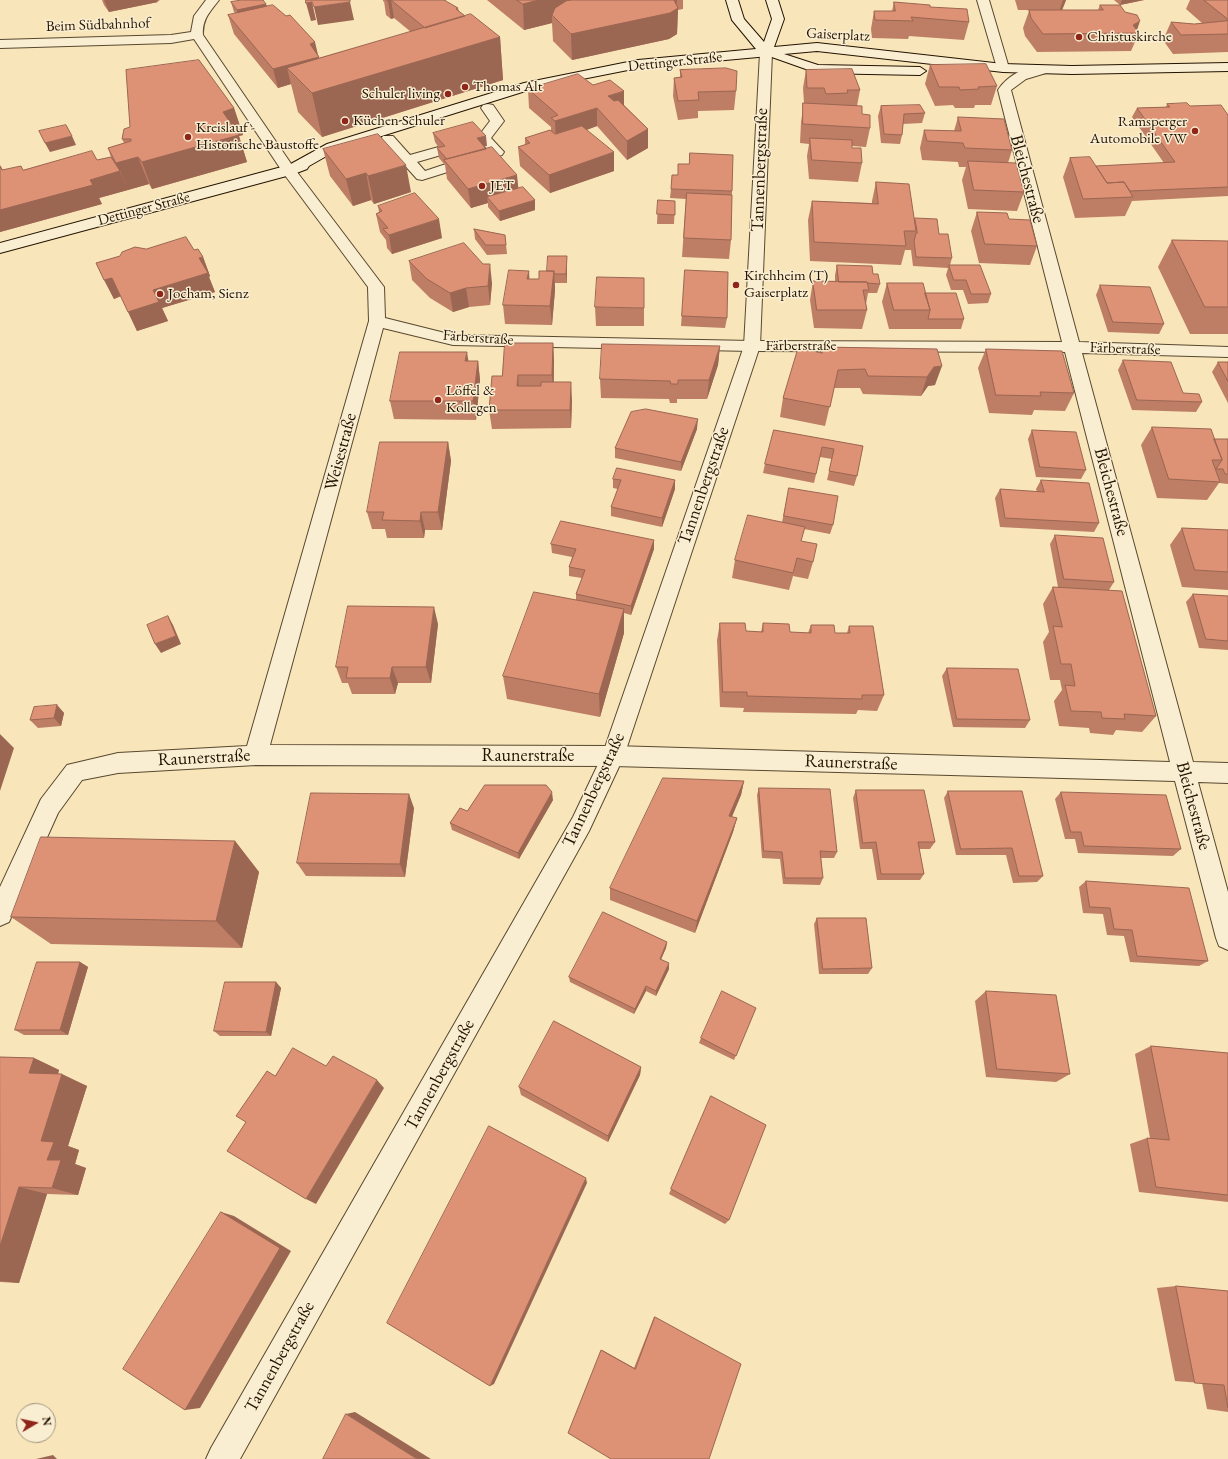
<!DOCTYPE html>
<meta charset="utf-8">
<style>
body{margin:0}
#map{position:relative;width:1228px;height:1459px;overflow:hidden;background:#f8e5b9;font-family:"EB Garamond",serif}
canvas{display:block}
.north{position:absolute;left:16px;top:1403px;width:40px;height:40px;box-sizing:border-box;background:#faeed2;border:1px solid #a4967e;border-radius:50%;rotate:81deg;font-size:11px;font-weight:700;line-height:16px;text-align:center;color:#231300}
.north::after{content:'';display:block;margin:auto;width:14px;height:18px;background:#8f2418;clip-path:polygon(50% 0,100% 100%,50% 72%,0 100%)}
</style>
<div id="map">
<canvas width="1228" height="1459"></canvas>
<div class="north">N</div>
</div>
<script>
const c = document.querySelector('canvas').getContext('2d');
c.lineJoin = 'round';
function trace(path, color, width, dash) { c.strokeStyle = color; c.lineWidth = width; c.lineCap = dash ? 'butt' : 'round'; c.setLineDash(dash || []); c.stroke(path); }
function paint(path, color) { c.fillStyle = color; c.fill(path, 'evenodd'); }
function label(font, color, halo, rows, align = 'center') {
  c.font = font + ' "EB Garamond",serif'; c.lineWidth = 3; c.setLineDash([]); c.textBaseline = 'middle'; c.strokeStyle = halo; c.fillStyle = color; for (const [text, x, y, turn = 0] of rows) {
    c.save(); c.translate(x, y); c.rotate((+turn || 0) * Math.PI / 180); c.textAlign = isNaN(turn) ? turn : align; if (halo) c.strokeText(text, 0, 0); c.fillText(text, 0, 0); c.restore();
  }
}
const service = new Path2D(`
 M488,104L493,105L504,121L491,138L504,152L502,155L422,180L417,179L381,139L383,136H393L410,155L467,139L472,140L474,143L472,146L417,162L425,171L488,150L477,138L490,121L481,108L483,105Z`);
const minor = new Path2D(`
 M206,0H219C210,12 202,19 203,35L294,168L384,287L385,318L453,335L752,341L1062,342L998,90C1007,76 1029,63 1046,67L1048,70L1046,73L1026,79L1011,90L1079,342L1228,347V357L1082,353L1193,762L1228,763V783L1198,782L1228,892V950L1219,946L1216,938L1175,781L613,766L256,765L118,773L82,780L58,813L9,922L0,926V887L41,799L67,765L118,753L247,746L369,321L368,287L284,174L194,39L171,43L0,48V40L171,35L191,32L194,16ZM383,328L453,345L752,351L1065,352L1170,762L613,746L270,745Z
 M977,0H989L1009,68L1007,71L1003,72L997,68Z`);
const tertiary = new Path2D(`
 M766,49L772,53L760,346L624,756L589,831L240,1459H206L211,1448L573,817L602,756L744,346L760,53Z`);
const secondary = new Path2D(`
 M726,0H738L744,19L764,42L772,19L766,0H778L784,19L774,47L817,43L1003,64L1072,66L1228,63V71L1072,74L1003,72L817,51L784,54L818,65L920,67L926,71L920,75L817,73L769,56L638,68L532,89L337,150L309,166L307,169L294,174L0,253V243L289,165L327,144L524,83L638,60L756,49L732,20Z`);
trace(service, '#58482e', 2);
trace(minor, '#58482e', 2);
trace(tertiary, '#58482e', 2);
trace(secondary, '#231300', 2);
paint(service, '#faeed2');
paint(minor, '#faeed2');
paint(tertiary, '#faeed2');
paint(secondary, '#faeed2');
paint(new Path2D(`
 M102,0H160L157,1L158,2L109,12L104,5Z
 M383,0H446V2L458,8L459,11L465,16L500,37L503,80L322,137L298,112L291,84L278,88L234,34L228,15L236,14L234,12L231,2L266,4L267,6L318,56L319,58L411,32L394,18L391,19L386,15L384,1L383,2Z
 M487,0H683V9L678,10L677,34L669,39L572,60L553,41L552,23L524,30Z
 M1015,0H1066L1062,10H1098L1100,5H1120L1114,0H1144L1120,5L1139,33L1131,51L1037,52L1025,36L1023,28L1029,11L1027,10H1018Z
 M1190,0H1228V52L1173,54L1163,40L1171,22L1194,24L1202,23L1186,9Z
 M894,2L930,7L969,22L964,40L909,36L908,39L872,38L871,29L874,11H892Z
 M930,65L997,86L991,105H975L974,108H955L953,105L935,106L925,84Z
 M680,70L736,91L734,110L698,111V118L678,120L673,96L674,78L680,77Z
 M806,70L860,90L857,106L870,128L866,147L852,146V148L862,163L858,182L809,179L807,156L809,144L800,143L801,122L804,103L803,88Z
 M593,85L624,105L648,129V148L627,160L597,126L587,130L614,171L550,193L520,166L518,147L525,145V138L551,131V127L529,108L528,89Z
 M1167,104L1190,106L1228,115V196L1132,201L1125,216L1075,218L1063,177L1070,158L1096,166L1164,163L1132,117L1137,108L1166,107Z
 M881,106L925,113L922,123L903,124L902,135L900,144L881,143L878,116Z
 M234,108L243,135L239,136L247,162L152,189L149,184L99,198L102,204L0,232V165L3,170H23L97,160L111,157L108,148L124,143L122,139Z
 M958,117L1012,150L1008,163L1024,192L1017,211L968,209L962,180L966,167H959L958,162L922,160L920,148L924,130L954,131Z
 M433,133L487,146H484L535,210L500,221L488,207V203L471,208L447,179L445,165L439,158L437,148H439L435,142Z
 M323,149L411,192L374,204L371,200L353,206L330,176Z
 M876,182L914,219L939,234L952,258L950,265L991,294L988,303L968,304L963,290H951L946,275L948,268L913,266L911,250H905L901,265L810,261L808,220L812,201L872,203V201Z
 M671,189L732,191L731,240L729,259L682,257L686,199L670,198Z
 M658,200L675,201L674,224H657Z
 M378,206L442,238L392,254L387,248L386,240L380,232L376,214L379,212Z
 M977,212L1009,219L1037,246L1030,265L979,263L971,231Z
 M474,229L505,235L507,254L487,255L475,239Z
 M1172,240L1228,241V334H1190L1158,267Z
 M146,249L194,250L203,257L210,276L209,277L215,292L162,308L168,321L137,331L121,296L114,299L96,263Z
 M409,261L492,283L490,305L469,307L453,312L430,298L412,280Z
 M837,265L873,274L880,284L877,293H868L866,304L867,310L862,329L814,328L810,300L813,281H835V275Z
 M567,266V283H555V290L552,325L505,324L503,305L529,271V279H539L547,271Z
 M685,270L727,318L725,328L681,326Z
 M887,283L925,293L964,319L961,329H889L882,302Z
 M1100,285L1164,324L1159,334L1108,332L1096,295Z
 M595,307L644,308V326H596Z
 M553,343L554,362V382L572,400L571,428L492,429L489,410L502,376Z
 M720,346L718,365L707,399H677V403H670L669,399L601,398L600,379Z
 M822,347L937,349L935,385L928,386L921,396L863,394L860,388H834L825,426L780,417L783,398L821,352Z
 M986,349L1074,393L1065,411L1034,410L1032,415L989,413L978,368Z
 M1123,360L1183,393L1202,402L1196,412L1132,410L1118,370Z
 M468,361H478L480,380L476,420L394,419L390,401Z
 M1218,362H1228V403L1212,372Z
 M1152,427L1214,439H1228V484L1219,483L1207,500L1157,498L1141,445Z
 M697,429L681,471L615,458V448Z
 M774,430L863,446L857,476L854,486L827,480L832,459L820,457L814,483L763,473L765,464Z
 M1032,430L1086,470L1081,479L1036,477L1028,439Z
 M448,442L451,461L442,530H425L424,538H387L385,529H372L367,512Z
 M613,479L675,480V489L662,527L611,516V507L618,489L613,488Z
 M1041,480L1099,523L1094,532L1000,527L995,498L1000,489L1037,492L1036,489Z
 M789,488L833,525L830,534L804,529L801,541L813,562L808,579L793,576L789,590L732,578L735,560L782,522Z
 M1182,528L1228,530V590L1182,587L1170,545Z
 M1055,535L1114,582L1109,590L1156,716L1142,732L1116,730L1113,735L1090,733L1089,728L1059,726L1054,701L1062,690L1060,680H1050L1043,642L1049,632L1043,604L1053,587H1058L1050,544Z
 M654,540V549L631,615L624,613V633L600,717L507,699L503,676L576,600V594L582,578L569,576V567L572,557L552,553L551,544Z
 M1193,594L1228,596V650L1199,648L1186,602Z
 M720,623L746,631L761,632L763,623L790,632L808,633L811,625L835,633H847L849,626L884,695L877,711L858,710L856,714L743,712L744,708L720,707L717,640Z
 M438,624L431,683H398L395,694H352L348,683H342L336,667Z
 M947,668L1030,720L1025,728L953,727L942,676Z
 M57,705L64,713L61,726L38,728L30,720Z
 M744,781L741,795L732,817L737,818L733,832L695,933L610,900V888Z
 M759,788L837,852L834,858H821L823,878L820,885L783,884L780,859L762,858L757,795Z
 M856,790L935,842L930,849H919L924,874L920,880H877L872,849H860L853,798Z
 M948,791L1043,876L1037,882L1013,883L1006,855H956L944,798Z
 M1061,792L1181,849L1173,856L1078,853L1075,839H1065L1055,799Z
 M553,800L519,859L452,830L450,823L467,811Z
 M414,808L405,877L306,876L297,863Z
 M235,841L259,872L242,948L51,944L11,917Z
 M1086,881L1208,961L1199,966L1130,962L1124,936L1107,935L1103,914L1083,913L1079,887Z
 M817,918L872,968L868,974H819L814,924Z
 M667,942L666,948L661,959L669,969L656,996L646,991L634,1014L570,982L569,977Z
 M80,962L88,967L68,1035H24L15,1030Z
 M276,982L281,988L271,1036H220L214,1031Z
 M986,991L1070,1074L1056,1082L986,1077L975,1001Z
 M756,1008L734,1060L699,1043L701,1038Z
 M1151,1046L1228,1053V1202L1139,1192L1130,1144L1147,1138H1150L1135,1054Z
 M0,1057L34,1058L59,1070L58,1074L87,1086L68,1146L79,1150L75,1164L86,1168L78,1195L47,1194L19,1283L0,1282Z
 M641,1067L640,1075L608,1142L521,1095L519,1087Z
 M711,1096L729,1220L725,1224L669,1194Z
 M1176,1286L1228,1291V1412L1207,1409L1202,1383L1175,1381L1157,1288Z
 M654,1317H655L709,1459L602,1350L634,1368Z`), '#be7d65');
paint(new Path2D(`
 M104,0H160L157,1L158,2L109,12Z
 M391,0L394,18L391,19L388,1Z
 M539,0H575L552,15V23L524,30L523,4Z
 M674,0H677L676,10L678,8L677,34L669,39L572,60L571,34Z
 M1063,0H1066L1061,13L1058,15Z
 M1122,0H1144L1120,5Z
 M312,2L316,20L311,21L306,3Z
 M350,2L354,20L318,25L314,7Z
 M266,4L269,13L239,20L237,10Z
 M1140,21L1136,33L1133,25Z
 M500,37L503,80L322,137L312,93Z
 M315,42L323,76L287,68L291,84L278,88L273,69L310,44Z
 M624,91V109L608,96Z
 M234,108L243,135L239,136L247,162L152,189L142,162L223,112Z
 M597,108V126L556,140L555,121Z
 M648,129V148L627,160V141Z
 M72,136L76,145L50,152L45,143Z
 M486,136L487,146L478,148L477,138Z
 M614,152V171L550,193L549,175Z
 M138,157L149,184L128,190L116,163Z
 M406,165L411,192L374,204L368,176Z
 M120,171L128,190L99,198L102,204L0,232V210L90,180Z
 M366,173L371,200L353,206L346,179Z
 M517,175L519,194L487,197L488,203L471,208L468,189Z
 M535,200V210L500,221L499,211Z
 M439,219L442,238L392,254L389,235Z
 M567,256V283L566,274Z
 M203,257L210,276L209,277L215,292L162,308L168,321L137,331L128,312L153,290L199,258Z
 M490,264L492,283L490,305L488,286Z
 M529,271L530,289L527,279Z
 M554,271L555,290L552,325L550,306Z
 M112,278L121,296L114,299L104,280Z
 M466,288L469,307L453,312L450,293Z
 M553,343L554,362L553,394L552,375Z
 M720,346L718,365L707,399L709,380Z
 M467,352L470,371L465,361Z
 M478,361L480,380L476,420L473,401Z
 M942,366L935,385L928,386L921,396L927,377L934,367Z
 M518,375L519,394L517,386Z
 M571,382L572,400L571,428L570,410Z
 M698,419L697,429L681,471V462Z
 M448,442L451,461L442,530L438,512Z
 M675,480V489L662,527V518Z
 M421,512L425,530L424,538L420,521Z
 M654,540V549L631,615V606Z
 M434,607L438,624L431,683L426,667Z
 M624,609V633L600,717L599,694Z
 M168,616L173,625L181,644L161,653L155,644Z
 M392,667L398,683L395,694L390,678Z
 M57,705L64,713L61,726L54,718Z
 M0,734L14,748L0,791Z
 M744,781L741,795L726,830L729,816Z
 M552,792L553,800L519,859L518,853Z
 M409,794L414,808L405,877L400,864Z
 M737,818L733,832L695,933L697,921Z
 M235,841L259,872L242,948L216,921Z
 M667,942L666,948L659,964L660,959Z
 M80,962L88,967L68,1035L60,1030Z
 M669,963V969L656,996V991Z
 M276,982L281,988L271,1036L266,1032Z
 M646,986V991L634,1014L635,1009Z
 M34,1058L59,1070L55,1084L29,1073Z
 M641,1067L640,1075L608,1142V1136Z
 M62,1074L87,1086L68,1146L79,1150L75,1164L86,1168L78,1195L52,1188L47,1160L41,1141Z
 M377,1080L384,1088L316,1204L306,1199Z
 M586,1178L587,1183L494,1384L490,1386Z
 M19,1187L47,1194L19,1283L0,1281V1246Z
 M221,1212L234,1216L291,1251L200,1408L185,1410Z
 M601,1350H602L634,1368L635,1369Z
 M355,1412L431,1459H417L346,1414Z
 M53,1455L57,1459H36Z`), '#9b6652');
const building = new Path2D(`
 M242,0H263L266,4L237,10L231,2Z
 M306,0H350V2L314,7L312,2L306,3Z
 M387,0H444L458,8L456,9L465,16L425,28L391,0L388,1Z
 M517,0H539L523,4Z
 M572,0H674L678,8L670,13L571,34L552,15L555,8L566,1Z
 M1204,0H1228V19Z
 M894,2L930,5V7L967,9L969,22L911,17L913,21L875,20L874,11H895Z
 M273,5L286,16L290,15L315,42L310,44L319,57L273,69L228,15Z
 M1100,5H1120L1125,12L1137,15L1140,21L1133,25L1139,33L1043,34L1031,18L1029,10H1103Z
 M471,14L500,37L312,93L287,68Z
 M1228,21V34L1181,35L1171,22L1194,24Z
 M199,60L234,108L223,112L239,135L142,162L138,157L116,163L108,148L131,141V139H122L124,129L130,127L126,70Z
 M986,64L997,86L978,87L979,89L960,90L959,87H939L930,65Z
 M726,68L737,71L736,91L698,92L699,100L678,101L674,78L682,77L680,70Z
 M852,69L860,90H847L848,93L826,94L824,88H807L806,70Z
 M578,74L593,85L610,80L624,91L608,96L614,101L618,100L648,129L627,141L597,108L555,121L551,118L558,115L528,89Z
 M803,103L862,106V114L870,115V128L803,124Z
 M1187,103L1190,106L1221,105L1228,115V187L1130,191L1124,182L1107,183L1096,166L1175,162L1137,108L1170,107L1167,104Z
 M920,105L925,113L904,114L902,135L884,134L881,106Z
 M958,117L1004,119L1012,150L965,148L963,143L927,141L924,130L961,131Z
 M473,122L486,136L477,138L486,149L447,159L437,148L445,146L433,133Z
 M66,125L72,136L45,143L39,131Z
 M582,126L614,152L549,175L518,147L530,143L525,138L550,130L555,134Z
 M378,134L406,165L368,176L366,173L346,179L323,149Z
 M810,138L852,140V148H861L862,163L812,160Z
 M492,147L517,175L468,189L444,160Z
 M92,151L97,160L111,157L120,171L90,180L93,185L0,210V166L2,170L21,166L23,170Z
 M690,153L733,155L732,191L671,189L672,175H678V164H689Z
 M1090,157L1107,183L1124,182L1133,197L1083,199L1070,158Z
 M968,161L1016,163L1024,192L974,190Z
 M876,182L909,184L916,231H904L906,246L814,242L812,201L878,204Z
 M523,187L535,200L499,211L487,197Z
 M415,193L439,219L389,235L383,229L388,228L376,214L382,211L378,206Z
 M687,193L732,195L731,240L684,238Z
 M658,200L675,201V215L657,214Z
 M977,212L1007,213L1009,219L1030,220L1037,246L985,244Z
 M915,218L937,219L939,234H948L952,258L916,257L914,241L916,233H917Z
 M474,229L505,235L506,245H486Z
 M186,237L194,250L198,249L203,257L199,258L208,273L153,290L159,302L128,312L112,278L104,280L96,263L120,256L122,252L135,247L146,249Z
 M1172,240L1228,241V307H1205Z
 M464,243L483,264H490L488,286L466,288L450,293L427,279L409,261Z
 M548,256H567L566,274H554V271H547Z
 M837,265L872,266L873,274H878L880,284L867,283V282H839Z
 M949,265H980L991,294H971L966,280H954Z
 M509,270L529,271L527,279H539V271H554L550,306L503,305Z
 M685,270L728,272L727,318L682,316Z
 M597,277L644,278V308L595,307Z
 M813,281L867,282L869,290H863L867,310H817Z
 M887,283H923L930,310H894Z
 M1100,285L1150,287L1164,324L1113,322Z
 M925,293H956L964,319H928L930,310Z
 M505,343H553L552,375H518L517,386H541V382H571L570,410H489L492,376H502Z
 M602,344L720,346L709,380H678V384H671L670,381L600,379Z
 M822,347L937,349L942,366L934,367L927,377L868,376L865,369L838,370L830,407L783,398L798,348L822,353Z
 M986,349L1062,351L1074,393L1040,392L1041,396L996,395Z
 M400,352H467L465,361H478L473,401H390Z
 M1123,360L1171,362L1183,393L1199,394L1202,402L1137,400Z
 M1218,362H1228V381Z
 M646,409L698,419L681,462L615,448L631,412Z
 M1152,427L1211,429L1222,460H1212L1220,482L1169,479Z
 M774,430L863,446L857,476L829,471L834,449L822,447L816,474L765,464Z
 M1032,430L1076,432L1086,470L1040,467Z
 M1214,439H1228V474H1225L1223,469H1216L1222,460Z
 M380,442H448L438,512H421L420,521L382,520L384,512H367Z
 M617,468L675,480L662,518L611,507L621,480L613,479Z
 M1041,480L1089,483L1099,523L1005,518L1000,489L1044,492Z
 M789,488L838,496L833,525L784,516Z
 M748,515L805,527L801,541L817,544L813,562L797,558L793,573L735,560Z
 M561,521L654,540L631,606L576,594L585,570L569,567L576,549L551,544Z
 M1182,528L1228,530V572L1195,570Z
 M1055,535L1103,538L1114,582L1064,579Z
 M1053,587L1122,591L1156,716L1124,714L1125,719L1102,718L1101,712L1071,711L1065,685L1075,686L1071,664H1061L1053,626L1062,627Z
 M534,592L624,609L599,694L503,676Z
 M1193,594L1228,596V641L1206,639Z
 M348,606L434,607L426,667H392L390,678H346L348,667H336Z
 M168,616L176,636L155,644L147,625Z
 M720,623H745L746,631L763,632V623L789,624L790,632L811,633V625H834L835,633H850L849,626H873L884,695H862V699L747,696V692H723Z
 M947,668L1018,669L1030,720L957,719Z
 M57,705L54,718L30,720L34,707Z
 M663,778L744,781L729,816L737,818L697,921L610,888Z
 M485,785H546L552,792L518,853L450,823L460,808L467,811Z
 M759,788L830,789L837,852L820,851L823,878H785L782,852L764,851Z
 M856,790H924L935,842H918L924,874H881L876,842L863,843Z
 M948,791H1022L1043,876H1019L1012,848L961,849Z
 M1061,792L1166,795L1181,849L1084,846L1081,832H1071Z
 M311,793L409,794L400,864L297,863Z
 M41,837L235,841L216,921L11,917Z
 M1086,881L1189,888L1208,961L1137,956L1132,930L1114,929L1110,908L1090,907Z
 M603,912L667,942L660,959L669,963L656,991L646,986L635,1009L569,977Z
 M817,918H866L872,968L823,969Z
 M37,962H80L60,1030H15Z
 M225,982H276L266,1032L214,1031Z
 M722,991L756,1008L736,1056L701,1038Z
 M986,991L1056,995L1070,1074L997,1069Z
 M554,1021L641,1067L608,1136L519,1087Z
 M1151,1046L1228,1053V1195L1156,1187L1147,1138L1169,1140Z
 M293,1048L326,1066L333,1056L377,1080L306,1199L227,1151L246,1122L236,1116L267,1071L275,1076Z
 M0,1057L34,1058L29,1073L62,1074L41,1141L54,1142L47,1160H61L52,1188L19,1187L0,1246Z
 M711,1096L766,1125L729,1220L671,1189Z
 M489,1126L586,1178L490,1386L387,1323Z
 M221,1212L280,1248L185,1410L123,1369Z
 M1176,1286L1228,1291V1408L1224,1385L1195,1383Z
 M655,1317L741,1364L709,1459H611L568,1433L601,1350L635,1369Z
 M346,1414L417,1459H323Z`);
paint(building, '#dd9175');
trace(building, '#9b6652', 1);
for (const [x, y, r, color] of [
 [1079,37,4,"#8f2418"],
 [465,87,4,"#8f2418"],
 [448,94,4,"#8f2418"],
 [345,121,4,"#8f2418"],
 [1195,131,4,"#8f2418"],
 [188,137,4,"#8f2418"],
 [482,186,4,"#8f2418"],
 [736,285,4,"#8f2418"],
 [160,294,4,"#8f2418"],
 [438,400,4,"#8f2418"]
]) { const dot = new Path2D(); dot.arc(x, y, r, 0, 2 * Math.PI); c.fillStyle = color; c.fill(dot); trace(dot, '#faeed2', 1.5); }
label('15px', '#231300', '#faeed2', [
 ["Beim Südbahnhof",98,25,-2],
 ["Gaiserplatz",838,35,3],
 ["Dettinger Straße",675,62,-6],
 ["Dettinger Straße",144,209,-15],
 ["Färberstraße",478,338,4],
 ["Färberstraße",801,346],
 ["Färberstraße",1125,349,2]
]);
label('15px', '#231300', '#faeed2', [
 ["Christuskirche",1087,37],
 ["Thomas Alt",473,87],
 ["Schuler living",440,94,"right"],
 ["Küchen Schuler",353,121],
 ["Ramsperger",1187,122,"right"],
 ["Automobile VW",1187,139,"right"],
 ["Kreislauf -",196,128],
 ["Historische Baustoffe",196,145],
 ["JET",490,186],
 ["Kirchheim (T)",744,276],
 ["Gaiserplatz",744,293],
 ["Jocham, Sienz",168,294],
 ["Löffel &",446,391],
 ["Kollegen",446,408]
], 'left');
label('18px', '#231300', '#faeed2', [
 ["Tannenbergstraße",760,170,-88],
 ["Bleichestraße",1027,179,75],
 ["Weisestraße",341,452,-75],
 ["Tannenbergstraße",704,486,-71],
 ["Bleichestraße",1111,492,75],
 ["Raunerstraße",528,756],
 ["Raunerstraße",204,758,-3],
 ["Raunerstraße",851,763,2],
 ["Tannenbergstraße",594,790,-65],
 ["Bleichestraße",1193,806,75],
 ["Tannenbergstraße",440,1075,-61],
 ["Tannenbergstraße",280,1357,-61]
]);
</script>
